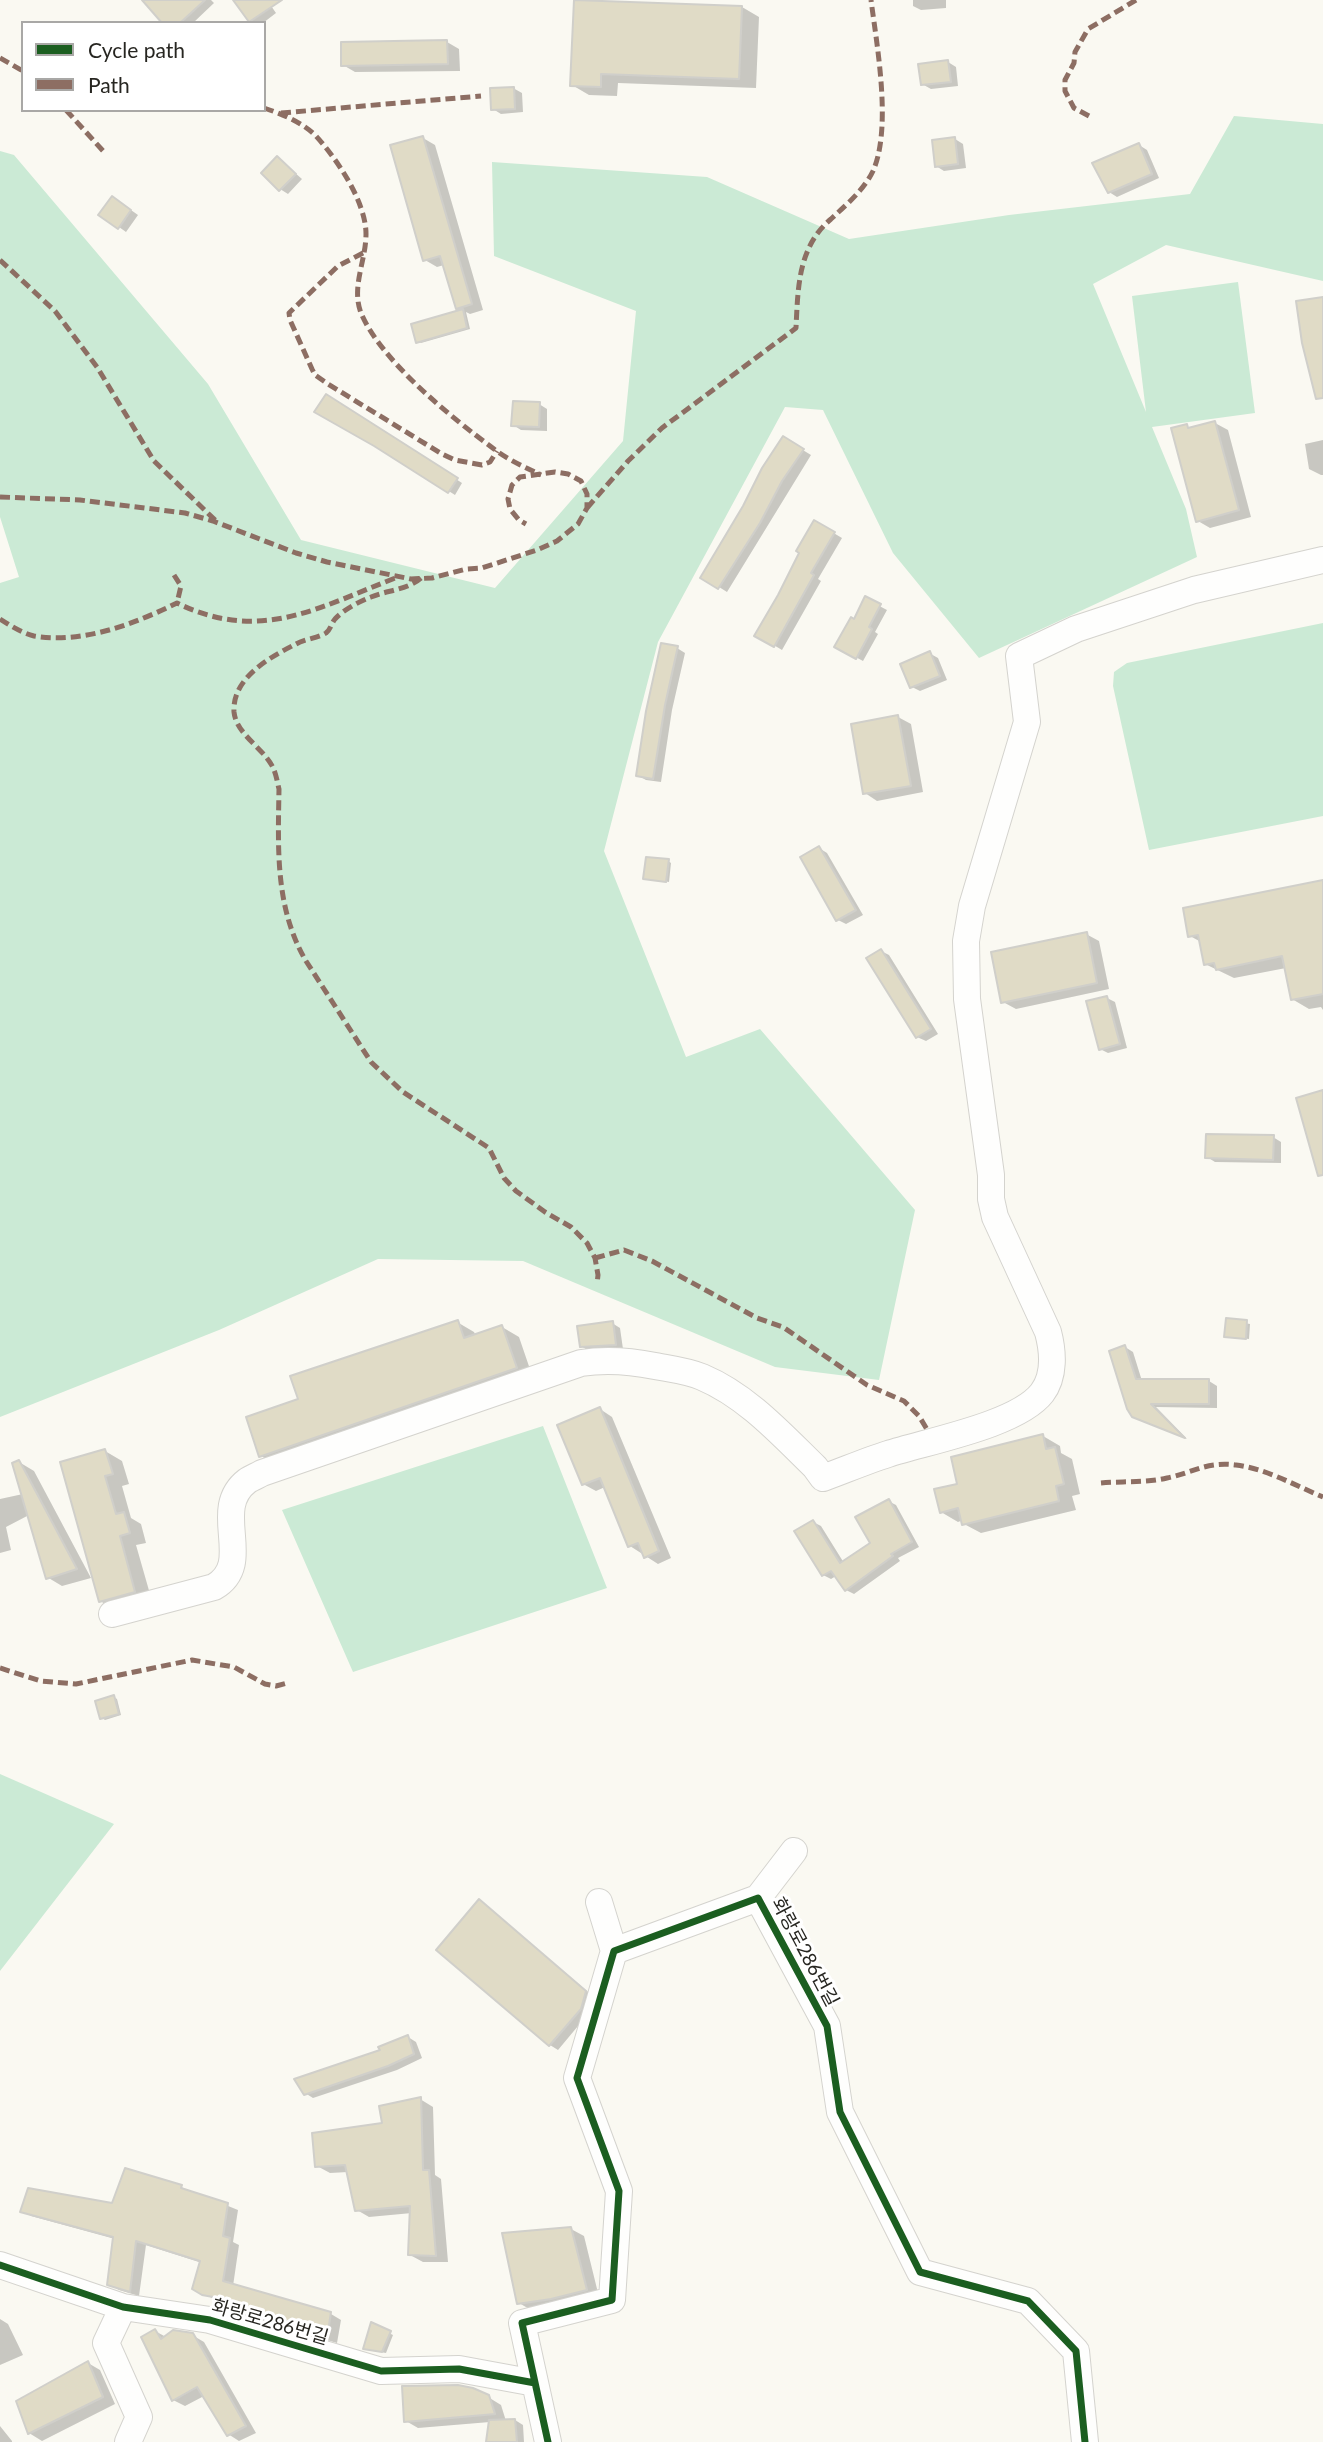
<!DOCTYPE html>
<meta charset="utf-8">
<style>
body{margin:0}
#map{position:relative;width:1323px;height:2442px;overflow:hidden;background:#faf9f2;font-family:Lato,sans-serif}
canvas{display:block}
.legend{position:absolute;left:21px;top:21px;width:245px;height:91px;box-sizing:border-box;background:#fff;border:2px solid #a9a8a6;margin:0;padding:9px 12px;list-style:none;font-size:21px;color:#272621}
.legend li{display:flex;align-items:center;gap:14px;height:35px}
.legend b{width:35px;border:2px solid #a9a8a6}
</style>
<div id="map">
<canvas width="1323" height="2442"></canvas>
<ul class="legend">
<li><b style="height:9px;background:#1b5e20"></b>Cycle path</li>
<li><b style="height:9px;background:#8d6e63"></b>Path</li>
</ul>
</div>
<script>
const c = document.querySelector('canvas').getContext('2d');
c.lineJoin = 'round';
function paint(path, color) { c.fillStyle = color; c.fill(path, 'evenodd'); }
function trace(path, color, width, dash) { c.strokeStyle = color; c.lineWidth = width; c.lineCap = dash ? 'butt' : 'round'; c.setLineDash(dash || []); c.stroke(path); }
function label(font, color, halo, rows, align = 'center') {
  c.font = font + ' Lato,"Noto Sans KR",sans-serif'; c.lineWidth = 6; c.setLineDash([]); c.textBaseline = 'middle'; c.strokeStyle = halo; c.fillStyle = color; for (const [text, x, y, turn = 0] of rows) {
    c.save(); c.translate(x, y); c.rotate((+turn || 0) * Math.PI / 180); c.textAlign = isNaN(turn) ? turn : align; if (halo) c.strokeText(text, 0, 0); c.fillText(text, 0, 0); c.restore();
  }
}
paint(new Path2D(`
 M1234,116L1323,124V281L1166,245L1093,284L1146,412L1132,296L1238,282L1255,413L1152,427L1186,509L1197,557L979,658L893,553L823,410L785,407L658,642L604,851L686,1057L760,1029L915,1210L879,1380L775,1367L523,1261L378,1259L219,1330L0,1417V583L19,577L0,517V151L14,155L208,384L301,540L495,588L623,441L636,311L494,256L492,162L707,177L849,239L1009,215L1190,194Z
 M1323,623V816L1149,850L1113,686L1114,672L1127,663Z
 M543,1426L607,1588L353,1672L282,1510Z
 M0,1774L114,1824L0,1971Z`), '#cbead5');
paint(new Path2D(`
 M147,0H211L214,3L193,23H164Z
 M236,0H267L276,13L263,23H253Z
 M913,0H946V8L921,10L913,6Z
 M742,7L759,17L756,88L618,83L617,96L589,95L572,85Z
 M447,42L459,49L460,71L355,72L343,65Z
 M948,62L956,67L958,86L931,89L922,84Z
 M513,88L522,93L523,112L501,114L493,109Z
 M423,138L435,145L483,310L470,314L466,312L470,329L421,343L417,341L413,326L464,311L458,307L444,265L437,267L425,260Z
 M955,139L963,144L966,168L944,171L936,166Z
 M1139,145L1147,150L1159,178L1117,197L1109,192Z
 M278,158L302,179L288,194L280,189Z
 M121,203L138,215L126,232L119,227Z
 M327,396L462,483L455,495L376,445Z
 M539,404L547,409V431L521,430L513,425Z
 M1215,423L1228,430L1251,517L1210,528L1198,521L1187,426L1192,429Z
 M783,438L811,455L727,592L703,577Z
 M1323,440V475H1321L1309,469L1305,444Z
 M815,522L842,538L818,579L821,581L782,650L757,635L780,596Z
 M866,599L887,610L875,632L878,634L863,661L837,647L855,621Z
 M677,648L685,653L672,710L661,782L646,780L637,775Z
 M929,653L938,658L947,680L920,691L912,687Z
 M898,717L911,724L923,792L877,801L865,793Z
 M819,848L827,853L863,915L846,924L838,920Z
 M668,861L671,863L669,882L645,878Z
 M1323,882V1010L1321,1007L1309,1009L1292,999L1286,968L1234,978L1205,964L1201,942L1190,936Z
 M1086,934L1099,941L1109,989L1016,1009L1003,1002Z
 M881,951L889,955L938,1034L926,1041L917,1037Z
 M1107,998L1115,1002L1127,1048L1108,1053L1100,1049Z
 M1273,1137L1281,1142V1163L1215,1162L1207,1157Z
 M1227,1320L1250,1324L1249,1339L1226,1336Z
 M457,1322L474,1332L476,1336L502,1327L519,1337L533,1378L278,1466L261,1456L300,1400Z
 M612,1323L620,1328L623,1349L589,1351L581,1346Z
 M1125,1347L1133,1352L1142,1381H1209L1217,1386V1408L1156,1407L1187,1439L1133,1416Z
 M600,1409L612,1417L671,1558L658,1564L630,1546L605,1487L596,1491L583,1484Z
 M1043,1436L1060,1446L1061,1453L1072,1459L1080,1494L1072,1496L1076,1510L981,1533L964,1524L963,1520L958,1522L941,1512L959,1485Z
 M105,1451L122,1461L129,1484L122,1486L131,1518L141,1524L146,1543L136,1545L152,1601L118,1611L100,1601Z
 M19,1462L34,1471L91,1578L62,1586L47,1577L29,1515L6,1527L11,1550L0,1553V1499L23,1494Z
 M888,1501L896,1505L919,1547L898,1558L900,1561L854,1594L846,1590L836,1576L831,1579L823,1575L813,1522L821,1526L844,1563L872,1543Z
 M114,1697L117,1699L121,1715L105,1720L102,1718Z
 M480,1901L593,1996L588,2014L558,2050L550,2045Z
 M408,2037L416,2042L422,2058L397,2070L313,2098L305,2093Z
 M420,2099L433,2107L435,2175L441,2179L448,2262H423L410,2255L412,2213L369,2217L357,2210L348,2172L330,2173L317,2166Z
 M181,2187L238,2210L233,2242L239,2245L233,2286L331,2314L341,2320L337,2343L233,2312L223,2306L225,2302L214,2299L194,2289L202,2263L146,2245L139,2296L119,2290L109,2284L115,2239L31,2216L22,2211L113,2205Z
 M571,2229L584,2236L599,2297L531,2310L519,2303Z
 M0,2319L8,2324L23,2355L0,2365Z
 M372,2325L393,2335L386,2353L369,2350Z
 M155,2331L166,2337L192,2335L204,2342L256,2433L239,2441L228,2434L204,2396L185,2406L173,2400Z
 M88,2363L100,2370L115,2404L42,2441L29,2433Z
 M488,2397L501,2405L506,2421L515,2420L523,2425L524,2442H488L490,2422L418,2428L406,2421Z
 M0,2426L12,2441V2442H0Z`), '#0003');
const building = new Path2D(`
 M142,0H205L180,23H162Z
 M233,0H282L249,22Z
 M574,0L742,6L739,79L601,74V87L570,86Z
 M447,40L448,64L341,66V42Z
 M948,60L951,82L921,85L918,64Z
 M514,87L515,109L491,110L490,88Z
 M423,136L472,304L456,309L440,256L423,261L390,145Z
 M955,137L958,164L935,167L932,140Z
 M1139,143L1152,174L1108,193L1092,163Z
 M277,156L296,174L279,191L261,173Z
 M112,196L131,210L118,229L98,215Z
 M1323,297V398L1316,399L1302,343L1296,301Z
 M463,309L467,328L416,343L411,324Z
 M326,394L458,478L448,493L374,446L314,412Z
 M513,401L540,402L539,427L511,426Z
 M1215,421L1239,510L1196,522L1171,428L1187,424L1188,428Z
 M783,436L804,449L782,481L760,523L718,589L700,578L743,506L762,468Z
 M814,520L835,532L811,573L814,575L774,647L754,636L778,595L799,553L796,551Z
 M865,596L881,604L869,627L872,629L856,659L834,647L851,617L854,619Z
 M661,643L678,646L665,705L653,779L636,776L646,711Z
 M930,651L940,676L910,688L900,664Z
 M898,715L911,786L863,794L851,724Z
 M819,846L856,910L836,921L800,857Z
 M646,857L669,859L666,882L643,879Z
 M1323,880V994L1291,1000L1282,956L1216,970L1214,963L1204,965L1198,935L1188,937L1183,908Z
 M1087,932L1097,983L1001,1003L991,952Z
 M881,949L931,1029L916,1038L866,958Z
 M1107,996L1120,1044L1099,1050L1086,1001Z
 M1323,1090V1175L1318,1176L1296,1098Z
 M1206,1134L1274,1135L1273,1160L1205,1158Z
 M1226,1318L1247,1320L1246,1339L1224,1337Z
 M458,1320L464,1338L502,1325L517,1368L259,1457L246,1417L298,1399L290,1376Z
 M613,1321L616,1345L580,1347L577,1326Z
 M1125,1345L1136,1379H1209V1404H1151L1185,1438L1132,1417L1127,1409L1109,1351Z
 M600,1407L659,1551L644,1558L638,1543L628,1547L600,1478L582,1485L557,1425Z
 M1043,1434L1046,1449L1055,1447L1064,1484L1056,1486L1059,1501L962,1525L958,1508L940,1513L934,1489L957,1484L951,1457Z
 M105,1449L113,1474L105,1476L116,1514L124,1512L130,1533L120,1536L135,1592L99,1602L60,1462Z
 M19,1460L77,1569L46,1579L12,1463Z
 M889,1499L912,1542L891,1554L893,1556L845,1591L831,1571L822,1576L794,1531L813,1520L840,1563L870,1543L855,1517Z
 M114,1695L119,1714L100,1719L95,1701Z
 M479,1899L586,1991L581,2009L549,2046L436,1950Z
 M408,2035L414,2054L388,2066L304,2095L294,2079L380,2050L378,2047Z
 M421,2097L423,2170H429L436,2256L408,2255L410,2206L355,2211L345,2165L315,2167L312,2133L382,2123L379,2106Z
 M125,2168L182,2185L181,2188L228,2203L223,2236L230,2238L223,2281L331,2312L327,2338L221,2307L224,2299L202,2295L192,2289L200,2261L136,2241L130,2292L107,2285L113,2237L20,2212L28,2188L112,2203Z
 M571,2227L587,2290L551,2299L517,2304L502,2233Z
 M371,2322L391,2331L382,2352L363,2349Z
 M155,2329L161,2339L173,2330L193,2333L246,2426L227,2436L197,2387L172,2401L141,2337Z
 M88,2361L103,2397L28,2434L16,2401Z
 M458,2385L473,2388L489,2395L495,2414L404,2422L402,2386Z
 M515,2419L517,2442H486L489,2420Z`);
paint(building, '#e0dbc6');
trace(building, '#d0cfca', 2);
const minor = new Path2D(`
 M112,1614L214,1587C256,1563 209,1510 247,1481C251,1478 257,1476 262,1473L581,1363C607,1359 630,1361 655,1366C671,1369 688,1371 702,1377C747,1396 781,1434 815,1467L823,1478C845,1470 866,1461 888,1454C928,1441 1017,1425 1042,1393C1055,1376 1053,1351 1048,1332L995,1217L991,1199V1175L967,999L966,941L972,906L1027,722L1019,656L1076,629L1194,590L1323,560
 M758,1898L794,1851
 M599,1902L614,1951
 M0,2265L123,2307L210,2320L381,2371L459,2369L535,2383
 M123,2307L106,2343L139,2417L128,2442
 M548,2442L522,2323L612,2300L619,2191L577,2078L614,1951L758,1898L827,2026L840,2112L920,2272L1028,2301L1076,2351L1085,2442`);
trace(minor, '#d4d3ce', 28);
trace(minor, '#fefefd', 26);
trace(new Path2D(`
 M0,58L23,71
 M264,108C282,114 302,122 316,136C337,159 366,202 366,234C366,261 351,287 361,313C381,361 452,418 494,449C508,460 525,467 541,475
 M66,110L104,152
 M281,113L481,96
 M1089,116L1074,108L1065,91V80L1074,63L1075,52L1088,29L1136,0
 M363,253L338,266L289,313L290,320L312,369L315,375L328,384L442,454L455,460L482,465L490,462L497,451
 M0,260L55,311L97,367L154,461L216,521
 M0,497L80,500L185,513L213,521L296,553L327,562L411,579L432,578L466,569L482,568L537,550L557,541L578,524L587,508V494L581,481L568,474L555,472L520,477L512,485L508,499L510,509L519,520L526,524
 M587,508L628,461L662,428L796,328C798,287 798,247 831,219C846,205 864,190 873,171C892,128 877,46 871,0
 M174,575L181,586L177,603
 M421,578C407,590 388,590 371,597C360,601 343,610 335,619C331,624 331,629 326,633C318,638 305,639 296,644C270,657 232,678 234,712C236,733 261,747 271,764C276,772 277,781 279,789C278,849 275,908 306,961L371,1062L403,1092L489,1148L504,1178L516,1191L545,1212L571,1227L587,1243L595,1258L598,1275L597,1284
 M0,619C11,626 22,633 34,636C83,644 134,624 177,603C261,644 319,607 398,577
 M595,1258L624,1250L652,1261L757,1318L783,1327L867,1385L904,1401L919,1416L928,1431
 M1101,1483C1123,1481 1146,1483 1167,1478C1192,1473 1207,1461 1236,1465C1267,1469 1294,1485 1323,1497
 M0,1668L41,1681L76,1684L192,1660L234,1667L265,1684L276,1686L287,1683`), '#8d6e63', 5, [10, 5]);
trace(new Path2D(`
 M0,2265L123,2307L210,2320L381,2371L459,2369L535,2383
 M548,2442L522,2323L612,2300L619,2191L577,2078L614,1951L758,1898L827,2026L840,2112L920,2272L1028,2301L1076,2351L1085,2442`), '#1b5e20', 7);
label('19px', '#272621', '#fff', [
 ["화랑로286번길",805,1952,62],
 ["화랑로286번길",270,2322,16]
]);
</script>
